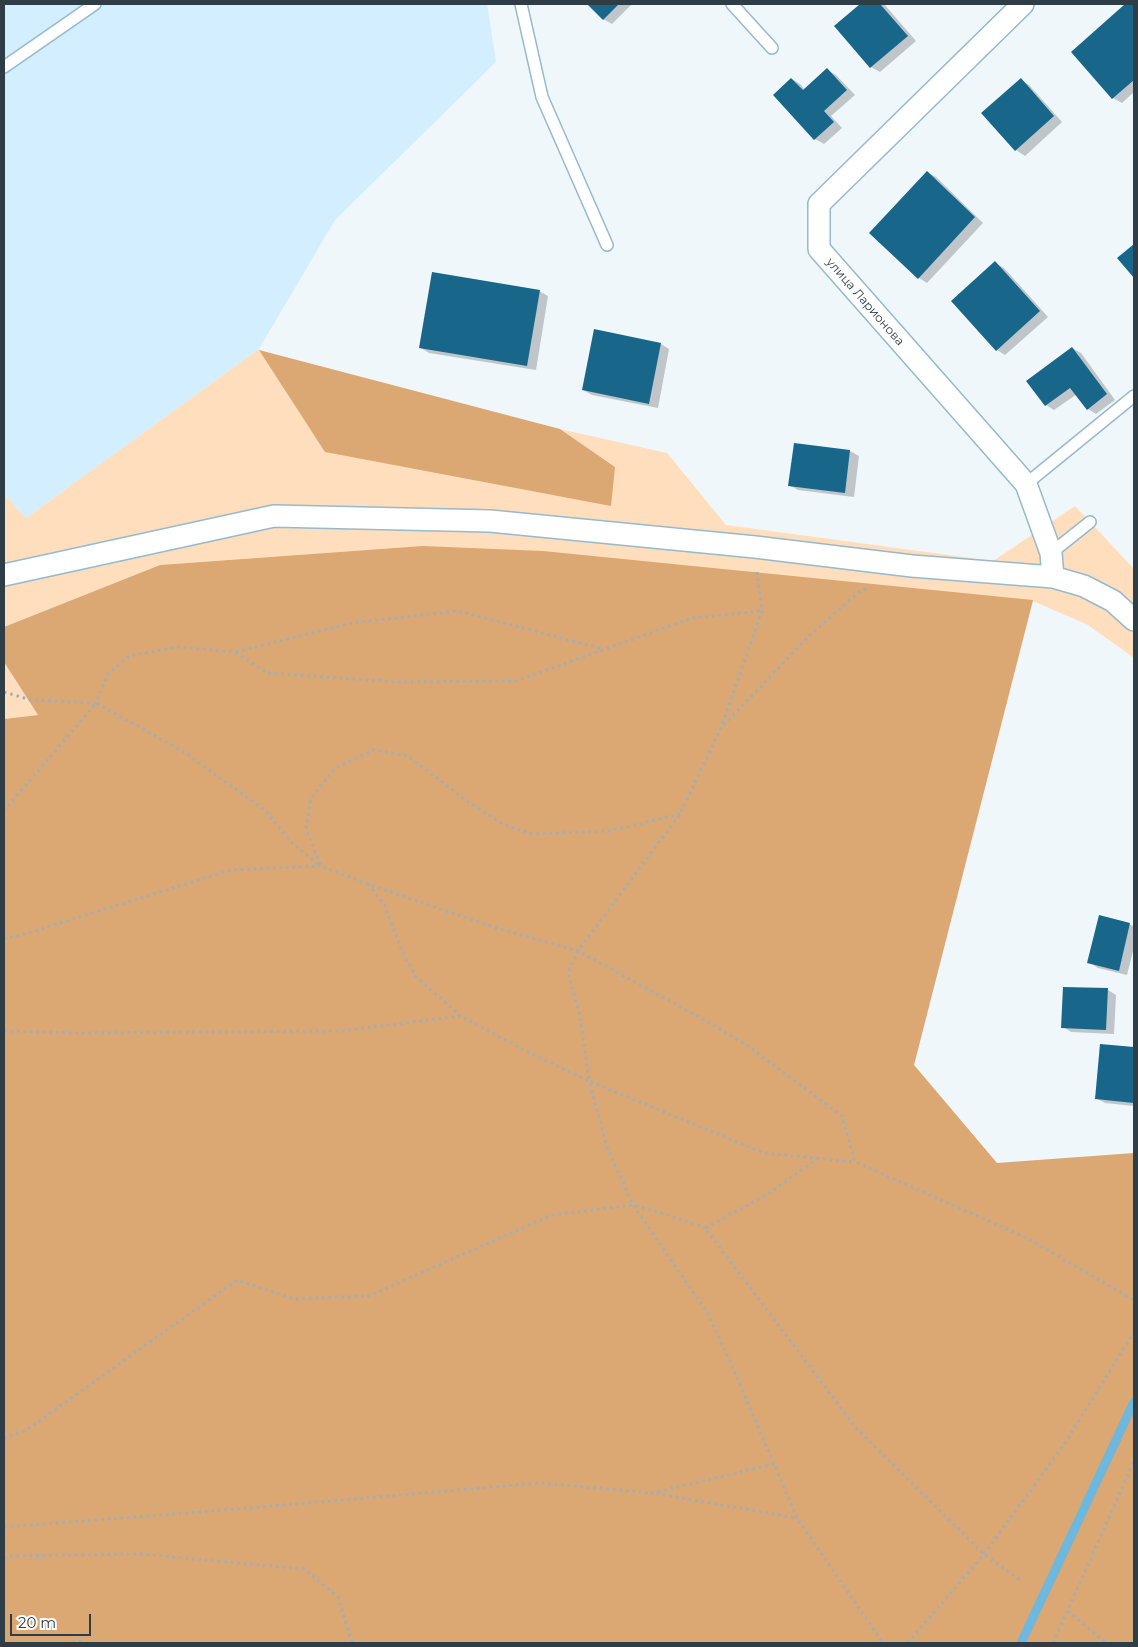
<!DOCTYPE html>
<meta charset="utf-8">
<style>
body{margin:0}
#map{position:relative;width:1138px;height:1647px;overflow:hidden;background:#eff7fb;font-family:Montserrat,sans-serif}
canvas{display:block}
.frame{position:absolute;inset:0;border:5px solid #2e3d46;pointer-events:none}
.scale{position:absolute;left:10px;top:1614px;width:81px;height:22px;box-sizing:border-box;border:2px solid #2e3d46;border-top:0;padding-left:6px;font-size:15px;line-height:18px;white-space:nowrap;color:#2e3d46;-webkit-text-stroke:4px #fff;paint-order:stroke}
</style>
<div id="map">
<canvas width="1138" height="1647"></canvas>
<div class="frame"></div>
<div class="scale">20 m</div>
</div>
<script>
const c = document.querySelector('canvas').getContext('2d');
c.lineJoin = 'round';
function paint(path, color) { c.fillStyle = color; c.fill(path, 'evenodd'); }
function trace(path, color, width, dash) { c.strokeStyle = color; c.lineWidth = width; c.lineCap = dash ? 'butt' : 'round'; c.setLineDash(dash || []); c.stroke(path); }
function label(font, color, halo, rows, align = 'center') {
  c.font = font + ' Montserrat,sans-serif'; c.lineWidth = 5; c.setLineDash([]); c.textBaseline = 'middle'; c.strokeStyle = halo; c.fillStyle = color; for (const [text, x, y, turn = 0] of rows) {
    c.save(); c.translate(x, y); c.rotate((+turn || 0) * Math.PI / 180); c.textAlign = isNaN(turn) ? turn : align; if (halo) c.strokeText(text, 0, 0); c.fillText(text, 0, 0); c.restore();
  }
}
paint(new Path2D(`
 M4,4H487L496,62L335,220L259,349L26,518L4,494Z`), '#d3eefe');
paint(new Path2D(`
 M259,349L326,452L615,467L560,429L667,453L726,525L993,561L1075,506L1134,569V658L1088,625L1033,601L914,1065L997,1163L422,546L160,565L4,627V494L26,518Z
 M4,662L38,715L4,719Z`), '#ffdebd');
paint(new Path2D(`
 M259,350L560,429L615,467L611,506L325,452Z
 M422,546L543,551L1033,600L914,1065L997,1163L1134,1153V1643H4V719L38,715L4,662V627L160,565Z`), '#dba773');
paint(new Path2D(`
 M588,4H632L612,24L603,19Z
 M862,4H884L916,41L880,72L871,67L836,26Z
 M1127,4H1134V92L1122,103L1113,98L1072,52Z
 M827,70L836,75L855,95L831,116L842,128L824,144L815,139L775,95L792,79L800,84L805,90Z
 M1021,80L1029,85L1062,122L1025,156L1016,150L983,113Z
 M927,172L936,177L983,223L927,283L919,278Z
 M995,263L1004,268L1048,317L1005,355L997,350Z
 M539,291L548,296L536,370L429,353L421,348Z
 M661,344L669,349L658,408L592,395L583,390Z
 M1072,348L1081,353L1115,400L1096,414L1088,409L1077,394L1054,410L1046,405Z
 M795,444L850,451L859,456L854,497L798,490L789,485Z
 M1100,917L1134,926V947L1127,975L1098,968L1089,962Z
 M1108,990L1116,995L1114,1034L1071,1032L1063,1027Z
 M1101,1045L1134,1048V1106L1105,1103L1096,1098Z`), '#0003');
trace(new Path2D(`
 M1021,1643L1134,1402`), '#6eb7dd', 9);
paint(new Path2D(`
 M587,4H619L603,20Z
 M860,4H880L908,36L870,68L834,26Z
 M1125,4H1134V80L1112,99L1071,52Z
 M827,68L847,90L824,111L834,122L814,140L773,95L791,78L803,90Z
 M1021,78L1054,116L1015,151L981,113Z
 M927,171L975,217L918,279L869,233Z
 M1134,244V278L1117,258Z
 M995,261L1040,311L996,351L951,301Z
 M432,272L540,290L527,366L419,348Z
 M594,329L661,343L649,404L582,390Z
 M1072,347L1107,394L1087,410L1070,388L1045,406L1026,381Z
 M794,443L850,450L845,493L788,486Z
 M1099,915L1130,923L1119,971L1087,963Z
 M1063,987L1108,988L1106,1030L1061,1028Z
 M1100,1044L1134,1047V1103L1095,1099Z`), '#18678a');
const service = new Path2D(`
 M521,4L542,97L607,245
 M732,4L772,48
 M4,67L95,4
 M1026,484L1134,396
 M1051,553L1090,522`);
const minor = new Path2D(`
 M1023,4L819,204V249L1026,484L1051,553L1053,577
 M4,575L274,516L490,521L755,547L912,566L1053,577L1084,586L1113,601L1134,620`);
trace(service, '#95b9ce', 14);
trace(minor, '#95b9ce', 24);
trace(new Path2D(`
 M757,572L762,611L721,728L680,814L578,951L568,973L580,1016L589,1081L764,1153L855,1162
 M236,652L352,623L458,611L603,649
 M4,692L31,700L96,703L107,675L129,656L179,647L235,652L267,673L398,682L516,681L692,618L762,611
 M724,725L809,636L859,592L869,587
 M4,811L96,703L184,752L266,811L291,842L320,866
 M680,814L609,831L533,834L504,825L467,801L408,756L374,750L335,768L311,798L306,829L321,866L368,884L496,928L578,951L699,1017L748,1046L842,1116L855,1162L1025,1237L1134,1300
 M368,884L385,906L402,951L416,977L460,1015
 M4,939L28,933L231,870L320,866
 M4,1031L75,1033L342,1031L461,1016L522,1049L589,1081L607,1147L633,1205L707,1312L733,1368L797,1518L883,1643
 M818,1158L770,1193L705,1228L857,1429L984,1554L1020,1580
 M4,1438L25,1431L237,1280L294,1299L369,1296L552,1215L633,1205L669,1215L705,1228
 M774,1464L652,1493L797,1518
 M4,1527L201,1512L540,1483L652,1493
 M4,1558L9,1556L140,1554L304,1569L338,1597L352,1643
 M1068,1611L1106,1643
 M66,1643L79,1641L83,1643
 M908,1643L984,1554L1065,1443L1134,1332
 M1053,1643L1134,1461`), '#a3aeb4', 3, [2.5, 4]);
trace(service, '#fff', 11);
trace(minor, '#fff', 21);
label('12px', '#2e3d46', '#fff', [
 ["улица Ларионова",865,302,49]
]);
</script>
